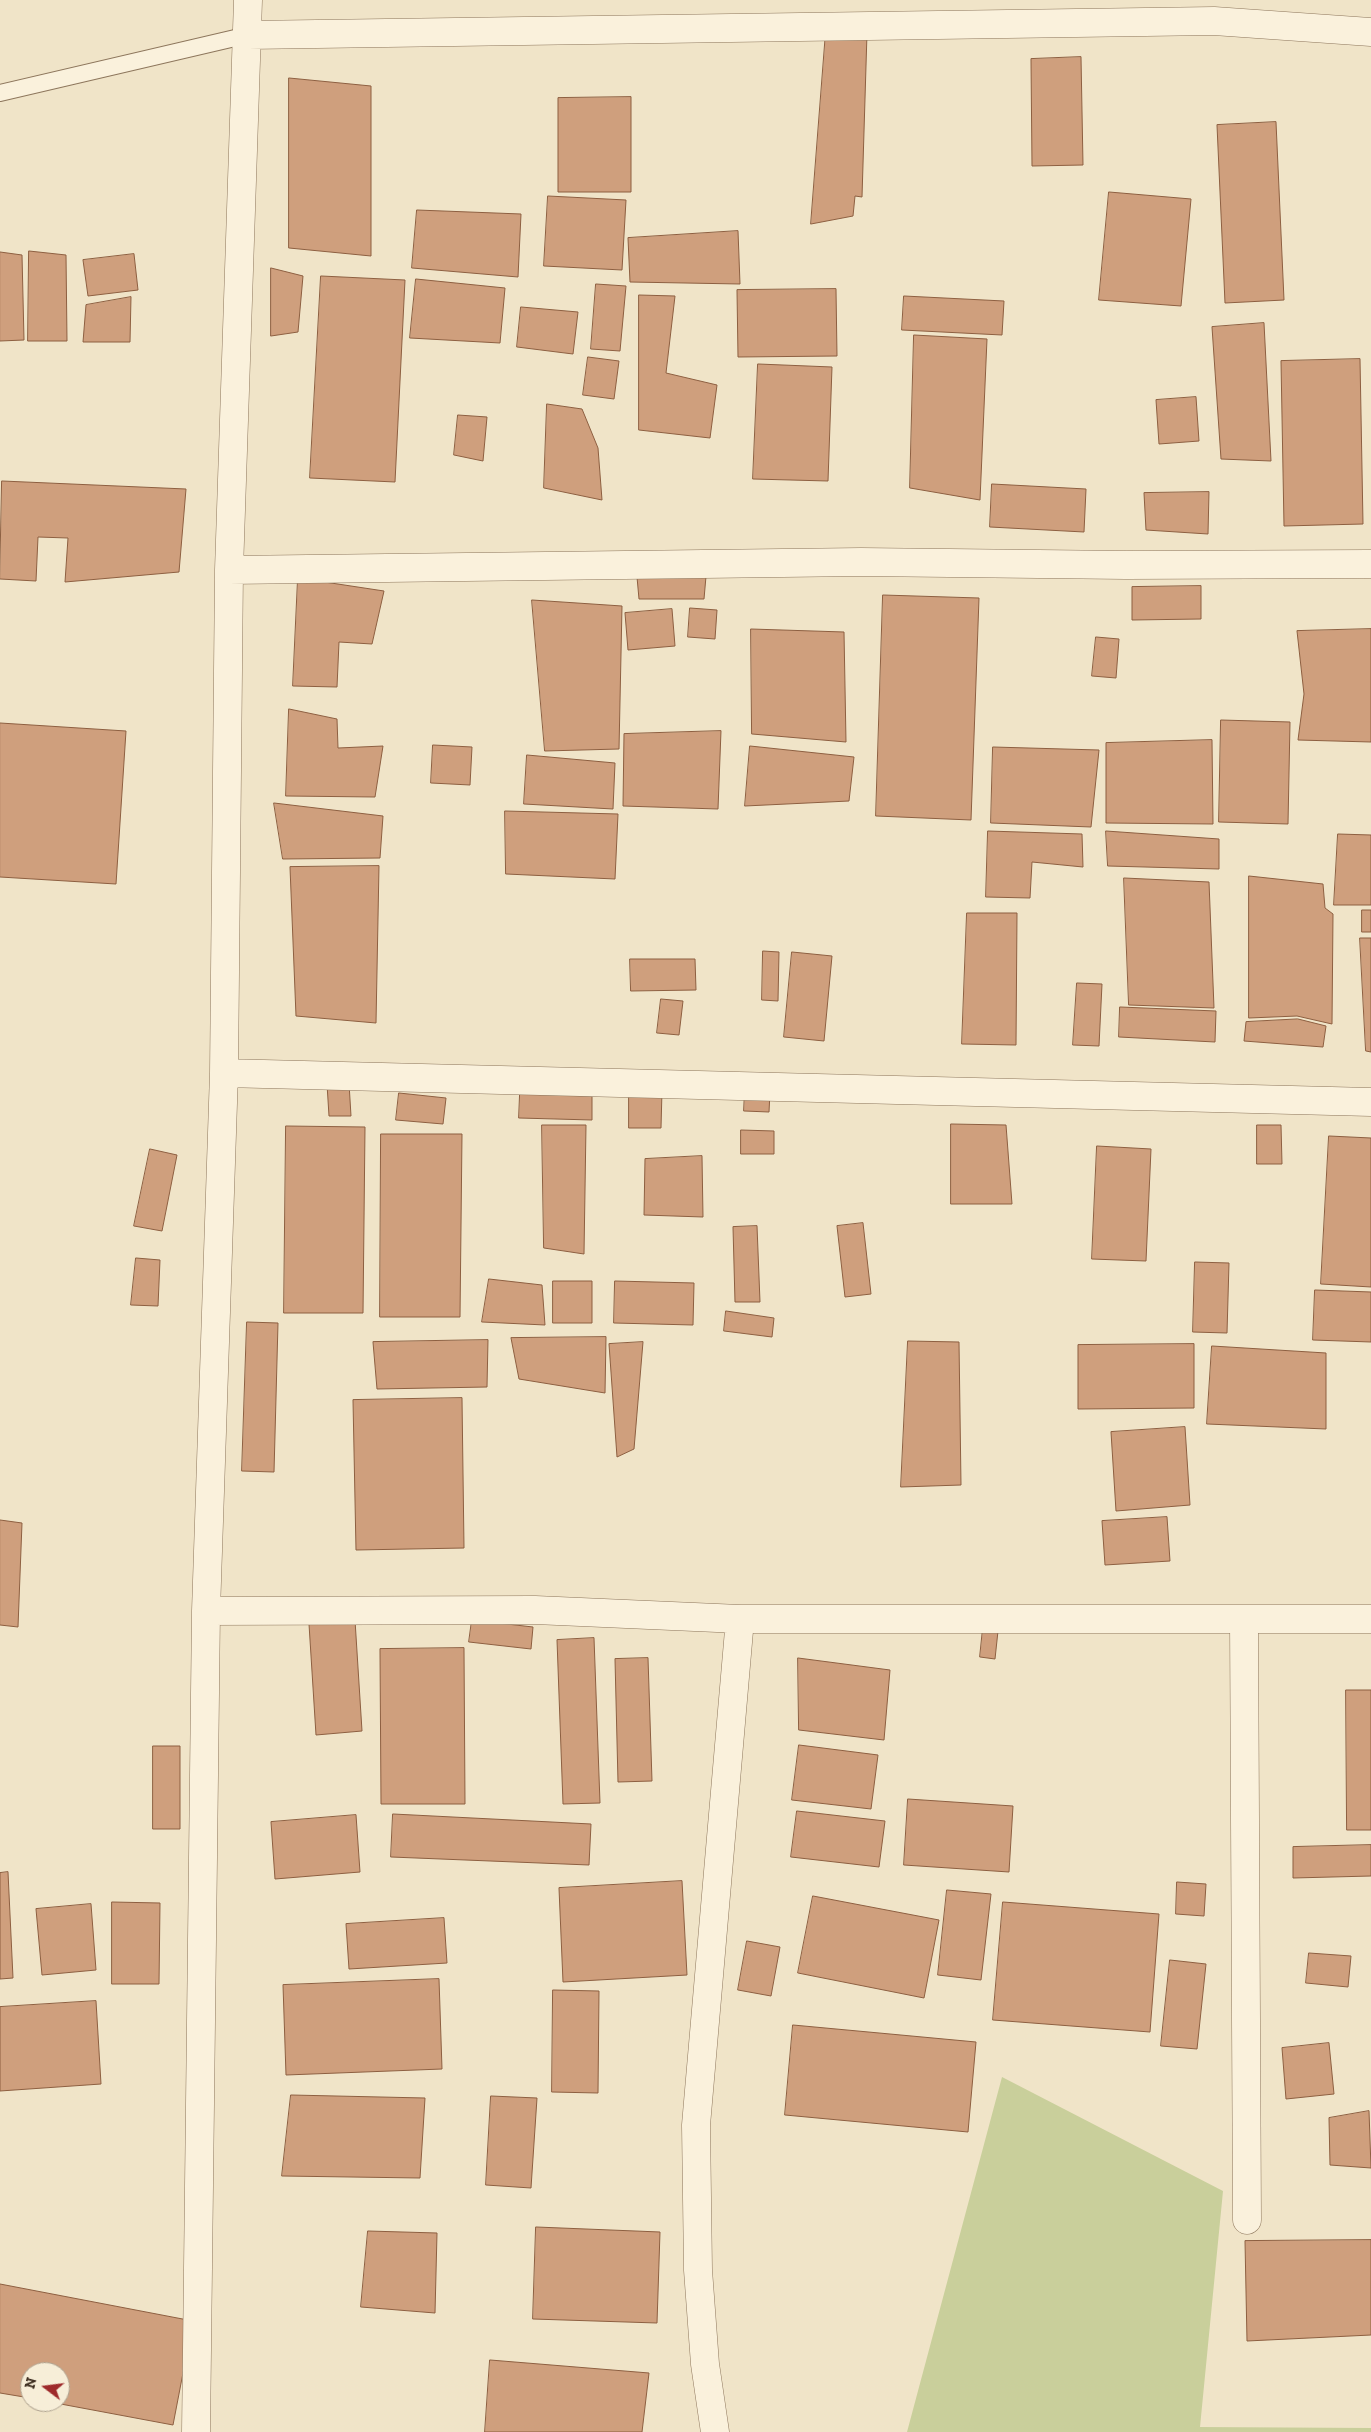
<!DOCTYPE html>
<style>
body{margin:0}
#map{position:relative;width:1371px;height:2432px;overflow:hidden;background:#f0e4c8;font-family:"Zilla Slab",serif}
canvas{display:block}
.north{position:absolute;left:20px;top:2362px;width:50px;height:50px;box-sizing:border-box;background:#f7eed8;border:1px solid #ada18e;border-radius:50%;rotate:285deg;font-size:14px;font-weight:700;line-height:20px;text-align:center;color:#3d2e20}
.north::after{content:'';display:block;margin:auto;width:18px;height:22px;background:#9e2a2b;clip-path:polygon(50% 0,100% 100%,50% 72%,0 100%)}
</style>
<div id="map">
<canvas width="1371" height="2432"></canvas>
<div class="north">N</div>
</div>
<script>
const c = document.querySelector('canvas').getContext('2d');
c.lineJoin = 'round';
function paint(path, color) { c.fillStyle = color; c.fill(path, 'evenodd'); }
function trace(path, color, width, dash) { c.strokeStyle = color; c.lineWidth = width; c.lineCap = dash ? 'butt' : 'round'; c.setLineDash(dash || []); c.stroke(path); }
paint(new Path2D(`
 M1002,2077L1223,2191L1200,2427L1371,2428V2432H907Z`), '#c9cf9b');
const building = new Path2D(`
 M826,31L867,33L862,197L855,196L853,216L811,224Z
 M1081,57L1083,165L1032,166L1031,59Z
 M289,78L371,86V256L289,248Z
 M631,97V192H558V98Z
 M1276,122L1284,300L1225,303L1217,125Z
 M1109,192L1191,199L1181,306L1099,300Z
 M548,196L626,200L622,270L544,266Z
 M417,210L521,214L518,277L412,268Z
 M738,231L740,284L630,282L628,238Z
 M29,251L66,255L67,341H28Z
 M0,252L22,255L24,340L0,341Z
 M134,254L138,290L88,296L83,260Z
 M271,268L303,276L298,332L271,336Z
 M321,276L405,280L395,482L310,478Z
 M416,279L505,288L500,343L410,338Z
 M596,284L626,286L620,351L591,349Z
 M836,289L837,356L738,357L737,290Z
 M639,295L675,296L666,373L717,385L710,438L639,430Z
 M904,296L1004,301L1002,335L902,330Z
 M131,297L130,342H83L86,305Z
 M521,307L578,312L573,354L517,347Z
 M1264,323L1271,461L1221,459L1212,327Z
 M914,335L987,339L980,500L910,488Z
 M588,357L619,361L614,399L583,395Z
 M1360,359L1363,524L1284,526L1281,361Z
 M758,364L832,367L828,481L753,479Z
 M1196,397L1199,441L1159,444L1156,400Z
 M547,404L582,409L598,448L602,500L544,488Z
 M458,415L487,417L483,461L454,455Z
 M2,481L186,489L179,572L65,582L68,538L38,537L36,581L0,579Z
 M992,484L1086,489L1084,532L990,527Z
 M1209,492L1208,534L1146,530L1144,493Z
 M707,565L704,599H639L636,566Z
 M298,578L384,591L372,644L339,642L337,687L293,686Z
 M1201,586V619L1132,620V587Z
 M883,595L979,598L971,820L876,816Z
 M532,600L622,606L619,749L545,751Z
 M690,608L717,610L715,639L688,637Z
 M672,609L675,646L628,650L625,613Z
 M751,629L844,632L846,742L752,734Z
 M1371,629V742L1298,740L1304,694L1297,631Z
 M1096,637L1119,639L1116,678L1092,676Z
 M289,709L337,719L338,748L383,746L375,797L286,796Z
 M1221,720L1290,722L1288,824L1219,822Z
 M0,723L126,731L116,884L0,877Z
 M721,731L718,809L623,806L624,734Z
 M1212,740L1213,824L1106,823V743Z
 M433,745L472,747L470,785L431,783Z
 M750,746L854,757L849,801L745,806Z
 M993,747L1099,750L1091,827L991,823Z
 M527,755L615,763L613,809L524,804Z
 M274,803L383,816L380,858L283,859Z
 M505,811L618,814L615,879L506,874Z
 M988,831L1082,834L1083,867L1032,862L1030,898L986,897Z
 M1106,831L1219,839V869L1108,866Z
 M1338,834L1371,835V905H1334Z
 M379,866L376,1023L296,1016L290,867Z
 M1249,876L1323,884L1325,908L1333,914L1332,1024L1297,1016L1249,1018Z
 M1124,878L1209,882L1214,1008L1129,1005Z
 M1362,910H1371V932H1362Z
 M967,913H1017L1016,1045L962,1044Z
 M1360,938H1371V1052L1366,1051Z
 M763,951L779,952L778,1001L762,1000Z
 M792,952L832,956L824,1041L784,1037Z
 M630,959H695L696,990L631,991Z
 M1077,983L1102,984L1099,1046L1073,1045Z
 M661,999L683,1001L679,1035L657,1033Z
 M1120,1007L1216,1011L1215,1042L1119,1037Z
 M1298,1019L1326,1026L1323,1047L1244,1041L1246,1022Z
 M349,1083L351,1116H329L327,1084Z
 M629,1089L662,1090L661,1128H629Z
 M745,1090L770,1092L769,1112L744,1111Z
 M399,1093L446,1098L443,1124L396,1120Z
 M520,1094L592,1096V1120L519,1118Z
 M951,1124L1006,1125L1012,1204H951Z
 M542,1125H586L584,1254L544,1248Z
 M1257,1125H1281L1282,1164H1257Z
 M286,1126L365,1127L363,1313H284Z
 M741,1130L774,1131V1154H741Z
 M381,1134H462L460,1317H380Z
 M1329,1136L1371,1138V1287L1321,1284Z
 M1097,1146L1151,1149L1146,1261L1092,1259Z
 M150,1149L177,1155L162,1231L134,1226Z
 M702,1156L703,1217L644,1215L645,1159Z
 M863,1223L871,1294L845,1297L837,1226Z
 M757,1226L760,1302H735L733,1227Z
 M136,1258L160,1260L158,1306L131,1305Z
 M1195,1262L1229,1263L1227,1333L1193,1332Z
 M489,1279L542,1285L545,1325L482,1322Z
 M553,1281H592V1323H553Z
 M615,1281L694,1283L693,1325L614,1323Z
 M1315,1290L1371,1292V1342L1313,1340Z
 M726,1311L774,1318L772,1337L724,1331Z
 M247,1322L278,1323L274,1472L242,1471Z
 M606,1337L605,1393L519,1379L511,1338Z
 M488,1340L487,1387L377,1389L373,1342Z
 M908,1341L959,1342L961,1485L901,1487Z
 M643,1342L634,1449L617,1457L609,1344Z
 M1194,1344V1408L1078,1409V1345Z
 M1212,1346L1326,1353V1429L1207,1424Z
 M462,1398L464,1548L356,1550L353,1400Z
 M1185,1427L1190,1505L1116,1511L1111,1432Z
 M1167,1517L1170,1561L1105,1565L1102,1521Z
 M0,1520L22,1523L18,1627L0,1625Z
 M355,1620L362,1731L316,1735L309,1624Z
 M472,1620L533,1627L531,1649L469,1642Z
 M983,1628L998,1631L995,1659L980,1657Z
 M594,1638L600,1803L563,1804L557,1640Z
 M464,1648L465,1804H381L380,1649Z
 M648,1658L652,1781L618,1782L615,1659Z
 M798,1658L890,1670L884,1740L799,1730Z
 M1346,1690H1371V1830H1347Z
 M799,1745L878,1755L871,1809L792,1800Z
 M153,1746H180V1829H153Z
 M908,1799L1013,1806L1009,1872L904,1865Z
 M797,1811L885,1821L879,1867L791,1857Z
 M393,1814L591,1824L589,1865L391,1857Z
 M356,1815L360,1872L275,1879L271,1822Z
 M1371,1845V1876L1293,1878V1847Z
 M8,1872L13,1978L0,1979V1873Z
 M682,1881L687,1975L563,1982L559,1888Z
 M1177,1882L1206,1884L1204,1916L1176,1914Z
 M947,1890L991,1894L981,1980L938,1975Z
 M813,1896L939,1920L924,1998L798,1973Z
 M112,1902L160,1903L159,1984H112Z
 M1003,1902L1159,1914L1150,2032L993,2020Z
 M91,1904L96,1970L42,1975L36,1909Z
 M444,1918L447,1963L349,1969L346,1924Z
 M747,1941L780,1947L771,1996L738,1990Z
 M1309,1953L1351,1956L1348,1987L1306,1983Z
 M1170,1960L1206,1964L1197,2049L1161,2046Z
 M439,1979L442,2069L286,2075L283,1985Z
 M553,1990L599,1991L598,2093L552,2092Z
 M96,2001L101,2084L0,2091V2007Z
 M793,2025L976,2042L968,2132L785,2115Z
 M1329,2043L1334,2094L1286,2099L1282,2048Z
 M291,2095L425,2098L420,2178L282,2176Z
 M491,2096L537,2098L531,2188L486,2185Z
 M1369,2111L1371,2168L1330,2165L1329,2118Z
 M536,2227L660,2232L657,2323L533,2319Z
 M368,2231L437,2233L435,2313L361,2307Z
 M1371,2240V2335L1247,2341L1245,2241Z
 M0,2284L193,2321L173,2425L50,2402H60V2372H30V2398L0,2393Z
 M490,2360L649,2373L642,2432H485Z`);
paint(building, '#cf9f7d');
trace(building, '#8d5f41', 1);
const service = new Path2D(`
 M0,93L248,35`);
const minor = new Path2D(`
 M248,35L1214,21L1371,32
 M229,570L861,562L1126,565L1371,564
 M224,1073L1371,1102
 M206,1611L535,1610L740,1619H1371
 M1244,1619L1247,2220
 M196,2432L206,1611L224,1073L229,570L248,0
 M715,2432L705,2364L698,2270L696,2125L740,1619`);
trace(service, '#8d765c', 18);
trace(minor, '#8d765c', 29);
trace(service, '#faf1dc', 16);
trace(minor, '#faf1dc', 28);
</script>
